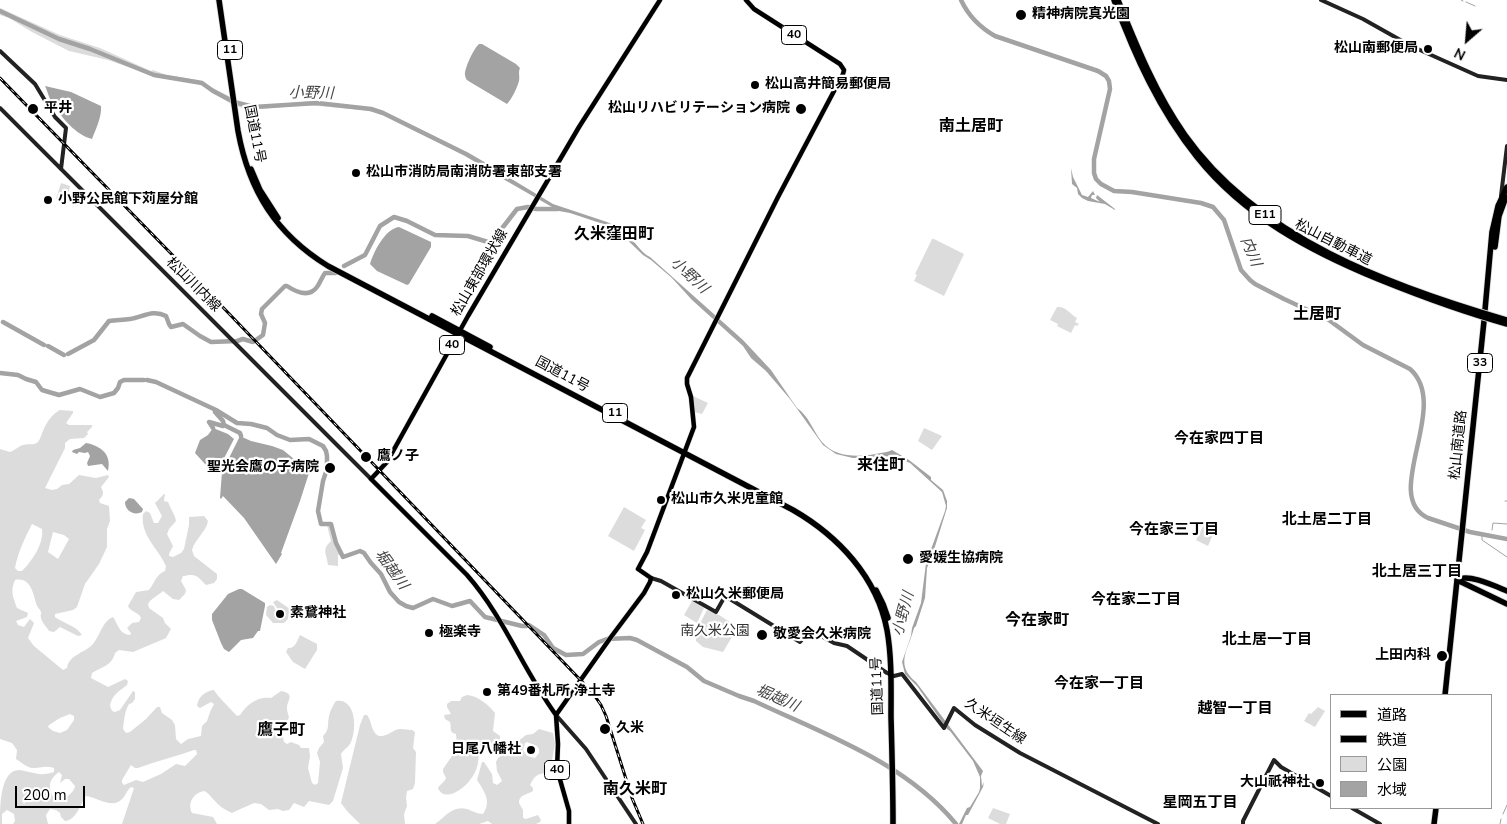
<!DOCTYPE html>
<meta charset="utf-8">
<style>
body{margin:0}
#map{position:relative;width:1507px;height:824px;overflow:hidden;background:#fff;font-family:"Nunito Sans","Noto Sans JP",sans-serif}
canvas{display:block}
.legend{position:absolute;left:1330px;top:694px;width:162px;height:115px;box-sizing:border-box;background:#fff;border:1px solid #999;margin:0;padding:6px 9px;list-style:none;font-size:15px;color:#000}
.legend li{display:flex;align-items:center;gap:10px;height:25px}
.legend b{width:25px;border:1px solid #999}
.north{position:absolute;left:1442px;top:15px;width:50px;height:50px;-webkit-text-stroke:4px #fff;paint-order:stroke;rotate:207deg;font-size:14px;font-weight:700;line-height:20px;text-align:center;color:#000}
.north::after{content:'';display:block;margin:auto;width:18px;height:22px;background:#000;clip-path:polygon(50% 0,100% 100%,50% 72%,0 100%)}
.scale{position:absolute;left:15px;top:786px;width:70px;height:22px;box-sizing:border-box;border:2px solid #000;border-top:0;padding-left:6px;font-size:15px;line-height:18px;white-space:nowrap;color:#000;-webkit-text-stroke:4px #fff;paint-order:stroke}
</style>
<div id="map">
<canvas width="1507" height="824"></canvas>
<ul class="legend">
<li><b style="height:6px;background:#000"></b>道路</li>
<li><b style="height:6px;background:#000"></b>鉄道</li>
<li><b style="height:14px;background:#dcdcdc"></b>公園</li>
<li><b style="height:14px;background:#a3a3a3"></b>水域</li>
</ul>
<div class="north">N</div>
<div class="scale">200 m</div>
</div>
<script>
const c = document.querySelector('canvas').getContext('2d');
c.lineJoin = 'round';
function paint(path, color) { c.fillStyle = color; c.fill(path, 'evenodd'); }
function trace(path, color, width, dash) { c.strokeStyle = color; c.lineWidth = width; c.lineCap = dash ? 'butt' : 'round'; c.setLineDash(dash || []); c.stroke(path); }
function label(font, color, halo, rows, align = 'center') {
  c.font = font + ' "Nunito Sans","Noto Sans JP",sans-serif'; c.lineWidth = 4.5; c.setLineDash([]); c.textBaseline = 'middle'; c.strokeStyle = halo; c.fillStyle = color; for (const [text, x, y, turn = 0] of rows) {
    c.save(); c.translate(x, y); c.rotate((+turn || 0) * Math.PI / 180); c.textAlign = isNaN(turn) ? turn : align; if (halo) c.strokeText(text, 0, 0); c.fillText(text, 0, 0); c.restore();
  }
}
paint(new Path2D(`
 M0,8L60,35L100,48L151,71L153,70L167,75L198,80L242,103L262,106L312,101L372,108L381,110L456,147L505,175L503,178L466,156L380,113L362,110L306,105L262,109H245L231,104L199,84L156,77L108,60L69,51L32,32L9,18L0,15Z
 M61,183L70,186L68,195L81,198L80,206L56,199Z
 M932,239H934L964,254L944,296L914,281L917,275L915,274Z
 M1057,307C1066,306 1071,315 1077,318L1075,322L1079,324L1077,326L1075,325L1071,333L1057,326L1058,324L1050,320Z
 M691,395L708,403L702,414L694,412Z
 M60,410L73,411V413L66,423L69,425H92V427L87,432L88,434L84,438L70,439L65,443V448L45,488L52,490L57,489L62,485L69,484L79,475L96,478L108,475L109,477L101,487C104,493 104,495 99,500L100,503L109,506L110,521L107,529V547L99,564L85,584L77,607L73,610L55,614V617C63,623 77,626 82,635L78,636L60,627L54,632L49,631C47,627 42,623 41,618C40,611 43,616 40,610C38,607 37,607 36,603C33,592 30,577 15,580C10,591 13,597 17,608L28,613L27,617L16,621L18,625L24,627L30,619L34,623L28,638L34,646L63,670L67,668C69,655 84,653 92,645C100,637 102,621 113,617C118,624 119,634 130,635L131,633L127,628L132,623L139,622L141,618C139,612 130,612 128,606L136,592L149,590C154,584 156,574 165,571L166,566C158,548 140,535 143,514L146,511L150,513L154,523H158L162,516L155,503L164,494H165L164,501L168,502L175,517L176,521L169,529L167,534L173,546L169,554V556L173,557L181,553L184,549L189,525V517L204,516L208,521C206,532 195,539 192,550L194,556L217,574V579L214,583L206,585C197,576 197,573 183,576L181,581L186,590L185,594L179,600L173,599L163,591C159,595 150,599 148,604L149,608L163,618L165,623L171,629L166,638L133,652L119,650L115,653C112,666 101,667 92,673L91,678L108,687L125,679L128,681L127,685C118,692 112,695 110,706L112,711L115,712L120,710L133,691L135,692V699L132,703L129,704C125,710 124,720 123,729L126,733L130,732L146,719L157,707H160L162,713L172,720L175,725L176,739L181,744L188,739L201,736L202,726L207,721L210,712L214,704L211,702L200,708L197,706C198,697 205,691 214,690C217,696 232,710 237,716L240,715C247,704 258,696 271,698L281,691C296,694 287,700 287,708C287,711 288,714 289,717C286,725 281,732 284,742L287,744L291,742L299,745L301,748H309L310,756L308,768L312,783L315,785L318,783L320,762L317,753L319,748L324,742L323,736C330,729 327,725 329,716C330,711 333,705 336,701C356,698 357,729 351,742C349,747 344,749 341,754L343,768L333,801L329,805L309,801L304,807L294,803L289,810L283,811L278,809L269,810L261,804L254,803L236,811L232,813C225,810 219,806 214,800C210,796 209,793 204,791C194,793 187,802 192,813L213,817L217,824H122L134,788L131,787C126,791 126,796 121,800C111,809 97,797 86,796C80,804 77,820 65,821L61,817L60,813L56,810L50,809L46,815L48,824H13L15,821L14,814L7,810L2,814V824H0C0,806 0,769 20,770C26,771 32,773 39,774C44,775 50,773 54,772V768C46,765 40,768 32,768C26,767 21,762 16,759L17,750L12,743L0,739V449L10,452C15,450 19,446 23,445C29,443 33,446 38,442C41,438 41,435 43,431C46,423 52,414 60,410ZM32,524L42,529C44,544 32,561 22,571H18L15,568C18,552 25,538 32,524ZM53,532L64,535L69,539L58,559L48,552ZM70,714L74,716V720L67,730L60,733L53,731L48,727L49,725L60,718ZM194,750H196L197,754L185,766L176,764L161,774L143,782L136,780L124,785L122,783V780L131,765L135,768H138C156,761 175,757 194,750ZM59,772L62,775L60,783L65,779H69L75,786C74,793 66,797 61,801L54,799C48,787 48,780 59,772Z
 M924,428L942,436L932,450L918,441Z
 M624,507L646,520L641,528L645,530L634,551L608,536Z
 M328,524L331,527L341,554L338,555V566L328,565C327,554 321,550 331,541L327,525Z
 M1203,526L1214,532L1208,546L1196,540Z
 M277,600L290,609C290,616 289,619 284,623H273L266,615L267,607L270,605L274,606C276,611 274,616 280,617L284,615L283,611L277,608L273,602Z
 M692,601L704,608L697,623L684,615Z
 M707,610L719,615L736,626L732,637L723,652L703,647L696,641V631Z
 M300,635L317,644V650L305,669L293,662L286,652L288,648C295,649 297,641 300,635Z
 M467,695C478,696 489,705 495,713L493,731L500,736V739C495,746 490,746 482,745L478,750C480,760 477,772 470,780C464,789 444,803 438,788C440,784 444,783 446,778L443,772V769L452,756L453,750L457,746L456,734C448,732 452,728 450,722L445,719L444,715L451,714L447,707V704L451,701H460L462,697Z
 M1318,707L1325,711L1315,727L1304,721L1309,713L1311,714Z
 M364,715H367C371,720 371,728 375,733C382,742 393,729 400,729C405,729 408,730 412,730L415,732L413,748L416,752L415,783L413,789L407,791L406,798L407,806L404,814L405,824H360L347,811L341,803L360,725Z
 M539,729L553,733L555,744L551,766L545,773C536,774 534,777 530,785L533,788V791C527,795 519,794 519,803L523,810V818L526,819L538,815L541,820L540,822L536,824H492L488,821L479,824H435C446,816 453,805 467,809C473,811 477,814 483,814C492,801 484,791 477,780L482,762H484L492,774L493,783L497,785L502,781L497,771L496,762L498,758L502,755L507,745L511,743L517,742L526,735L533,734ZM527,742L537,746L539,749V753L535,758L527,756L523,750L525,743Z
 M993,808L1010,814L1006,824H1000L988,818Z`), '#dcdcdc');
paint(new Path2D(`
 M479,44H482L516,64L520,68C518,72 520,76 519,81C517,88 512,99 507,104L470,82C467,80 466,80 465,75C464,69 474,48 479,44Z
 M45,86L71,92L101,106C102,116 96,129 92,139C76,135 62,118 53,104C49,99 48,92 45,86Z
 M1071,168L1073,177L1082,195L1088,197L1093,191L1095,195H1092L1091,198L1100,202L1096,198L1097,195L1115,209V210L1105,204L1088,201L1082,198L1078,194L1077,188L1072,184Z
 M505,175L553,204L607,222C617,226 625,232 633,241C639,247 642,253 650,257L743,340L771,370L797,408C809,416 813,431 822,442C836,459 862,457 881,453C885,452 888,452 892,450L909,460L931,477V480L943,490L947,501V508L933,553L927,568L925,598L916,626L914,628C909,649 894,664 916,682L983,771L981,776L982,786L984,782L983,787L968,815H966L962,824H959L967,808L970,807L979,792L980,788V777L973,761L950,731L947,729L917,686L905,674L902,662L911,636L912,628L921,603L926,563L945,511L946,506L942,492L910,463L893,456L853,458L836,454L823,445L790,399L766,371L751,358L743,346L692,300L672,278L651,260L643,255L619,232L609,226L570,213L559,211L503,179Z
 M399,227L431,242V247L409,284L407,285L377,271L370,264C374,251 385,229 399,227Z
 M213,428L228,434L234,439L218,470L215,471L205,464L195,453L200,440L208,435Z
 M240,436L251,441L272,446L283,450L294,459L309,473L300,501L281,553L282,554L276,564L244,518L223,496L221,499L220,498L222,472Z
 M86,443C101,446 112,454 108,471L102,464L88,466L87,463L90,456L88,452L85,453L79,452L77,454L72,452L73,450L80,448Z
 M129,498L134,499L143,509L142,512C134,516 125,511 125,502Z
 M239,589H242L265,603V606L260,631H258L253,638L241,640L229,652L224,649L221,643L212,620V614L228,594Z`), '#a3a3a3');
trace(new Path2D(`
 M1461,0L1463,1
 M1466,2L1475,6
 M1505,501H1507
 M1492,530L1493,523L1507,524
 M1482,534V540L1507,557
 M1503,814L1507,805
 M1500,824L1501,819`), '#a3a3a3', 1);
trace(new Path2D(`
 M961,0C968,15 981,28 995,36L1098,71L1106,76L1109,81L1110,89L1094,159V173L1096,179L1101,184L1114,191L1132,192L1201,203L1213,207L1224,220L1241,270L1250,280L1255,284L1284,299L1310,311L1322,315L1363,345L1410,369C1452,406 1380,496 1428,518L1470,532L1507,539
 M0,11L59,39L90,49L154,75L202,83L213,91L234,102L254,107L317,103L371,109L383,113L466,154L509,179
 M344,266L365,255L380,226L394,217L407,221L435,235L468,236L488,242L493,240L517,209L528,207L536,209H558
 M3,322L44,345
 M48,346L64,355
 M68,354L94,340L109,321C116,320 123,320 130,319C143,317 153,309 166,316L169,324L171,327L183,324L200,336L211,342L237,341L243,339L253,342L263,335L265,323L261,314L262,309L285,286H287C296,292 309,298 317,287C320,283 322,277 325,273H336
 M0,373L18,375L26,379L36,382L42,390L59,395L80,389L100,397L114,393L118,388L120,382L124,380H144
 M147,380L156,382L216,410L237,423L251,424L267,428L277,435L290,440L309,439L323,446L326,451L327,456V469L323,481L318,511L321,524H331L336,543L343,557L360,551L364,553L371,563L381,574L390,592L399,602L406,606L413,608L433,599L452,606L470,601L485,617L522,626H526L529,625L544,635L553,648L566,655L583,654L599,642L607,639L630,638L637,640L687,667L704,681L739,696L754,701C824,734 905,762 956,824
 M215,412L223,421L224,425L240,433L241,436
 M213,428L209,422L223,426L224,425`), '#a3a3a3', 4.5);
const primary = new Path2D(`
 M556,715C523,670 504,617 467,575L371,479L387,462L468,316L535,202L579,127L660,0
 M569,824V811L557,769L558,744L556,715L611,637L644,593L650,582L651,578L638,569L647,552L694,427L691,397L687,384V378L778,197L843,74L844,70L840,64L754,9L746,0`);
const highway = new Path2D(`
 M219,0L238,131C249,191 276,234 328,266L793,510C838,536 877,577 887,630C892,658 891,688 891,717C892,753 893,788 893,824
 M251,169L260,190L278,218
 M1495,247L1499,216L1506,197
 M432,316L490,347
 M1457,580L1507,604
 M1457,580C1468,573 1495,586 1507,591
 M876,590L883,604L888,618
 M1445,695L1484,321L1492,232L1498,206L1507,187
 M1434,824L1436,808`);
trace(primary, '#dbdbdb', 5.5);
trace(highway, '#dbdbdb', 7);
trace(new Path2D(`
 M1321,0L1363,19L1411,46L1478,76L1507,80
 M0,51L35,84L55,117L66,128L61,169
 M0,108L371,479
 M1501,196L1507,146
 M651,578L661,581L716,612L725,596L800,642L810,630L834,643L847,646L887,673L894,676L902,674L944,728L954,708L975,725L1020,753L1158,824
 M556,715L586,749L636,824
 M1352,808L1380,824
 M1243,824V821L1274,760L1281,767L1331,796`), '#222', 4);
trace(primary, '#000', 4.5);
trace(highway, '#000', 5.5);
const rail = new Path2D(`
 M0,78L191,274L592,692L601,705L606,716L632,798L643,824`);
trace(rail, '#000', 3);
trace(rail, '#fff', 1, [4]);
const highwayBridge = new Path2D(`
 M1114,0C1135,56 1159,110 1197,157C1244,216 1310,251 1378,279C1420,296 1463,312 1507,324
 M1118,0C1137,47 1156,94 1185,135C1258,238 1390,286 1507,320`);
trace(highwayBridge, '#dbdbdb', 7, []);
trace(highwayBridge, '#000', 5.5);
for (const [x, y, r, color] of [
 [1021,15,6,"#000"],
 [1428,49,5,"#000"],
 [755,85,5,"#000"],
 [33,109,6,"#000"],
 [801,109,6,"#000"],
 [356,173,5,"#000"],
 [48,200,5,"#000"],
 [366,457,6,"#000"],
 [330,468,6,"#000"],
 [661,500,5,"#000"],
 [908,559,6,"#000"],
 [676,595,5,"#000"],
 [280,614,5,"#000"],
 [429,633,5,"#000"],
 [762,635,6,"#000"],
 [1442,656,6,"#000"],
 [487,692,5,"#000"],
 [605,729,6,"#000"],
 [531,750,5,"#000"],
 [1320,783,5,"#000"]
]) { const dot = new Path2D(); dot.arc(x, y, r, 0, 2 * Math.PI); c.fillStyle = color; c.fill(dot); trace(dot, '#fff', 2); }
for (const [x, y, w] of [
 [794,35,25],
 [230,50,25],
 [1265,215,32],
 [452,345,25],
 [1480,363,25],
 [615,413,25],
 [557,770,25]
]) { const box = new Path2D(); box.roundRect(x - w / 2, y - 9.5, w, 19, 4); c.fillStyle = '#fff'; c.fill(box); trace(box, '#000', 1); }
label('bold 12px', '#000', null, [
 ["40",794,35],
 ["11",230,50],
 ["E11",1265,215],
 ["40",452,345],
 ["33",1480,363],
 ["11",615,413],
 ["40",557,770]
]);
label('bold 14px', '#000', '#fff', [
 ["精神病院真光園",1032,15],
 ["松山南郵便局",1418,49,"right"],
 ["松山高井簡易郵便局",765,85],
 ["平井",44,109],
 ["松山リハビリテーション病院",790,109,"right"],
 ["松山市消防局南消防署東部支署",366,173],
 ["小野公民館下苅屋分館",58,200],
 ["鷹ノ子",377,457],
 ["聖光会鷹の子病院",319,468,"right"],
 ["松山市久米児童館",671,500],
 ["愛媛生協病院",919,559],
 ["松山久米郵便局",686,595],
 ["素鵞神社",290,614],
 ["極楽寺",439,633],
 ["敬愛会久米病院",773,635],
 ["上田内科",1431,656,"right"],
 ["第49番札所 浄土寺",497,692],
 ["久米",616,729],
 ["日尾八幡社",521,750,"right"],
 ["大山祇神社",1310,783,"right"]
], 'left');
label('14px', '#000', '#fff', [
 ["国道11号",254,134,79],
 ["松山自動車道",1333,243,27],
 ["松山東部環状線",480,273,-60],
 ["松山川内線",193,285,45],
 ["国道11号",562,375,28],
 ["松山南道路",1459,445,-84],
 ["国道11号",878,686,-92],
 ["久米垣生線",995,722,34]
]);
label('14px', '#333', '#fff', [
 ["南久米公園",715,632]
]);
label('italic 15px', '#444', '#fff', [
 ["小野川",311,94,1],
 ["内川",1250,252,67],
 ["小野川",689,276,43],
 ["堀越川",391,570,54],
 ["小野川",904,614,-75],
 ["堀越川",777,699,24]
]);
label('bold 15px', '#000', '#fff', [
 ["今在家四丁目",1219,439],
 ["北土居二丁目",1327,520],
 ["今在家三丁目",1174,530],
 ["北土居三丁目",1417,572],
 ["今在家二丁目",1136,600],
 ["北土居一丁目",1267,640],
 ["今在家一丁目",1099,684],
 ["越智一丁目",1235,709],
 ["星岡五丁目",1200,803]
]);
label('bold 16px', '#000', '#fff', [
 ["南土居町",971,127],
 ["久米窪田町",614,235],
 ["土居町",1317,315],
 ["来住町",881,466],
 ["今在家町",1037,621],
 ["鷹子町",281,731],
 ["南久米町",635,790]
]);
</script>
